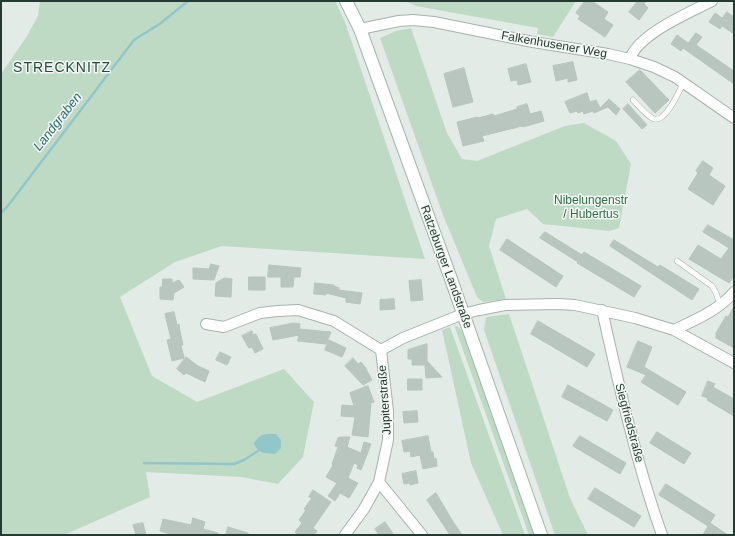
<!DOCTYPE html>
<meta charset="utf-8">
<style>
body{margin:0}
#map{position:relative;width:735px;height:536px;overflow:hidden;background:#e3ebe7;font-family:Helvetica,sans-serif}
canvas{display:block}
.frame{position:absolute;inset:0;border:2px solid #253a33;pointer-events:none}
</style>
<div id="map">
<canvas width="735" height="536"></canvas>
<div class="frame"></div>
</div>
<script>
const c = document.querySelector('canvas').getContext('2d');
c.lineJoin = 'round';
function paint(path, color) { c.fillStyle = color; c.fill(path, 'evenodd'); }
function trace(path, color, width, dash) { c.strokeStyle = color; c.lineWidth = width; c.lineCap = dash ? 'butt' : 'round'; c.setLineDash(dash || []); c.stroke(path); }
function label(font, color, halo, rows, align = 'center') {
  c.font = font + ' Helvetica,sans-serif'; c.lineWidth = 3; c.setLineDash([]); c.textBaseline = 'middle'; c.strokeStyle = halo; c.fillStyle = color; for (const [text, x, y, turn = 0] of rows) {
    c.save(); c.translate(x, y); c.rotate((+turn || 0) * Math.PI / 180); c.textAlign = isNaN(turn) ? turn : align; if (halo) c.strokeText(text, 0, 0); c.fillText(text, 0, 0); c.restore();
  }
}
paint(new Path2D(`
 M40,1H335L345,22L425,259L222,246L175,262L120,297L152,376L197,402L284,369L314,402L303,457L278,484L241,477L146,472L150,497L64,535H1V74L27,36L38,16Z
 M405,1H576L553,37L537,34L538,28L416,6Z
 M411,28L447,133L462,159L477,161L565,126L584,123L616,141L631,164L619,228L609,231L543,224L527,209L496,219L489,246L506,299L483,302L477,297L443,215L380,38L396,31Z
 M509,314L570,498L588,535H555L484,330L486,317Z
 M454,325L458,327L462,331L537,535H529Z
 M450,327L525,535H503L471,463L442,330Z`), '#bfdac4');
paint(new Path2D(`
 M267,434H276L281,440V448L275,454C266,453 257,454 254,443C258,437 260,435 267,434Z`), '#92c6c9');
trace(new Path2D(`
 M1,213L7,207L134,40L161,23L188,1
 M144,463L234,464L244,460L258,451`), '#92c6c9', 2.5);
const building = new Path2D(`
 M585,1H592L608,12L604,19L613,25L605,37L578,19L580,16L576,13Z
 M638,1H646L644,4L648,8L639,20L629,12Z
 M727,12L734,17V34L722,26L720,29L709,22L715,13L722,18Z
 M696,33L702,37L696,45L734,71V84L683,48L681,51L671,44L677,35L688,43Z
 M573,62L577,80L568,82V78L556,81L553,66Z
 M526,64L531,82L518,85L517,80L511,81L508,69Z
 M464,68L473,102L453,107L444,74Z
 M640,70L669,100L655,113L626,82Z
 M587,93L590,102L596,100L600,108L609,99L620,109L616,115L608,107L594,113L593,111L584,114L583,111L578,113L577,111L570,113L565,102Z
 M527,104L530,114L541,111L544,121L523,127L522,126L482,136L484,141L463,146L457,122L478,117V118L493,114L494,116L517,109V107Z
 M628,104L647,125L642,129L623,109Z
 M703,161L713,168L709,175L725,186L713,205L688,189L698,173L696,171Z
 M708,225L734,240V276L729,283L689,259L698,245L721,259L729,248L703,232Z
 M545,232L582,255L584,252L641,286L634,297L577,263L578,262L540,238Z
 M507,239L563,276L556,287L500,250Z
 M614,240L658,267L660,265L699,289L692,300L610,246Z
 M211,264L219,266L214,280L193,279V268L209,269Z
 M269,265L301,268L300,277H294L293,287H281V277H268Z
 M249,277H265V290H249Z
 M225,278L232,279L231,297L215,296L216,283Z
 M163,279H172V283L179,280L184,287L174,293L173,300L160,299V287H162Z
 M421,280L423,300L411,301L409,281Z
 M315,283L334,285V286L339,288V290L362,293L360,304L346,302V298L326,293V295L314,294Z
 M394,299L395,309L380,310V300Z
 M734,306V348L716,338V333L726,316L728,317Z
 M174,312L177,325L179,324L180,331L183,345H181L184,358L172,361L167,340L171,339L165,314Z
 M538,321L595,354L587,367L531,334Z
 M294,323L300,324L299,335L273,340L270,328Z
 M300,329L331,332L326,344L298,341Z
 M252,331L253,335L256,334L263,349L255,353L252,347L249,348L247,345L242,336Z
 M329,340L346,348L342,357L325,350Z
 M638,341L652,347L644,367L686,392L678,405L641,382L646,375L627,367Z
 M427,344V361L442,377L426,378L425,365H412V359H408V350Z
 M220,352L231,357L227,365L216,360Z
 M186,357L198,366L209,371L205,382L186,373L184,375L177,369Z
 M353,358L358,364L361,362L366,368V369L372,380L363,385L345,366Z
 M408,379H422V390H408Z
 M708,381L715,384L713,387L734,399V416L707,400L708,398L702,396Z
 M568,385L613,410L607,421L562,397Z
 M368,386L374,402L371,403L368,437L352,435L355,417L341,416L342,405L354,406L350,393Z
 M417,411L418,422L404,423L403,412Z
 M657,432L691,453L684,464L650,443Z
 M428,436L431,452H433L434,459L436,458L437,466L423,469L420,455L411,457L410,451L404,452L402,441Z
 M580,436L626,463L620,474L573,446Z
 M341,437H350L347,447L361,453L364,442L371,444L361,470L357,468L358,465L354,463L348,478L358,483L349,498L340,493L335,501L328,496L337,483L326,477L333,465L332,464L338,447L335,446L338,438Z
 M416,471L418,483L410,485V483L404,484L402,474Z
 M666,484L715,515L710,523L728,535H703L708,526L659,495Z
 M595,488L641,516L634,527L588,499Z
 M313,490L331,502L313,528L317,531L314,535H298L295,532L302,523L299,520L306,510L304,509L312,498L309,497Z
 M436,493L452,520L462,535H450L427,500Z
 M193,518L205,522L203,529L218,533V535H174L160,531L163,519L191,525Z
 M385,522L394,535H379L375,529Z
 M143,523L146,535H136L133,525Z
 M228,527L248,533V535H226Z`);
paint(building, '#b9c6c0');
trace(building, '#b6c4bd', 1);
const service = new Path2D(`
 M633,100C639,106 645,114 652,118C664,126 679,92 683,83
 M677,261L712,286L716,293L720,305`);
const minor = new Path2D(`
 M360,29L399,21L413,20L434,22L533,42L608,54L630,59L654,67L675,77L734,118
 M630,59C638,34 689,13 712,1
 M602,310C619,386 636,462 662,535
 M206,324L224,327L260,313L278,311L298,310L334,321L381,350L403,338L463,314L479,310L505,305L559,304L575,305L635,318L674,330L734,363
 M674,330C695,320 719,310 734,292
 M379,482L422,535
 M345,535L364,509L379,482L388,440V411L381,350`);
const secondary = new Path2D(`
 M346,1L360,29L451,279L541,535`);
trace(service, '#a6b2ad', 6);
trace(minor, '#a6b2ad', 12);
trace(secondary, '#a3b6ae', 14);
trace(service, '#fff', 5);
trace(minor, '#fff', 10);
trace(secondary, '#fff', 12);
label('12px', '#253a33', '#f3f8f5', [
 ["Falkenhusener Weg",554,45,10],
 ["Ratzeburger Landstraße",446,267,70],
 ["Jupiterstraße",385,400,-94],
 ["Siegfriedstraße",629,423,75]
]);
label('12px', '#346c45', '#f3f8f5', [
 ["Nibelungenstr",591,201],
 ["/ Hubertus",591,215]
]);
label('italic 13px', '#26696f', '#f3f8f5', [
 ["Landgraben",58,122,-52]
]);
c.letterSpacing = '1px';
label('14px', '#234a3d', '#f3f8f5', [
 ["STRECKNITZ",62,68]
]);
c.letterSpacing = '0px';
</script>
